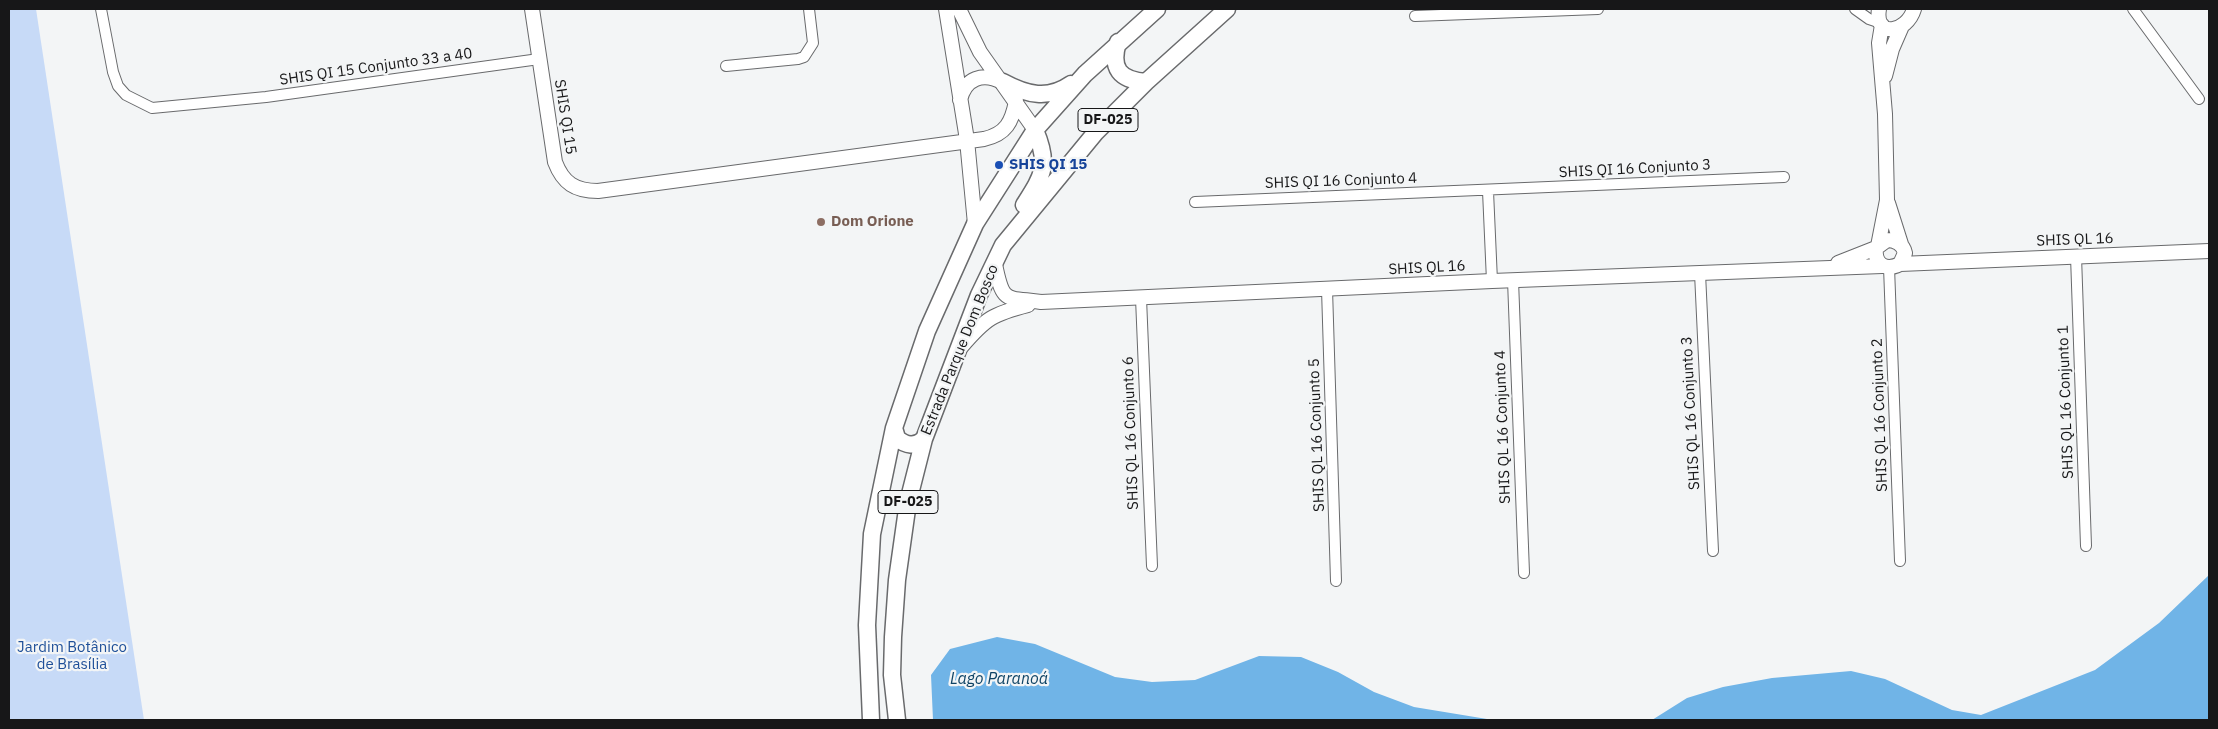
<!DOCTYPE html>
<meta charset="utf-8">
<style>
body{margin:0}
#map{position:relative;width:2218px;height:729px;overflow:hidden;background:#f3f5f6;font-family:"IBM Plex Sans",sans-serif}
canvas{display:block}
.frame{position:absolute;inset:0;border:10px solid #171718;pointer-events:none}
</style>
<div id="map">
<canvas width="2218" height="729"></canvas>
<div class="frame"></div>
</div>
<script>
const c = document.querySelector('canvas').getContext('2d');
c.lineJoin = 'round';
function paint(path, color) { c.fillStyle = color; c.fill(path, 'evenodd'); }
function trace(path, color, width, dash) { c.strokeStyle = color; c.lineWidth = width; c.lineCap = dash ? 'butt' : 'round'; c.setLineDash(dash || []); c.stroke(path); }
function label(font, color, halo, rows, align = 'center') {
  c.font = font + ' "IBM Plex Sans",sans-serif'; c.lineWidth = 4.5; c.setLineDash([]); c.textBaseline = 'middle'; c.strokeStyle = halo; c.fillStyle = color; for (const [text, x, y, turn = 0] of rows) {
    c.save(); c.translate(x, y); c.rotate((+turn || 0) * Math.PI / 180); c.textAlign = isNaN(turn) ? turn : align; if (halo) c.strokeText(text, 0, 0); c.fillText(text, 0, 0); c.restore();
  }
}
paint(new Path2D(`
 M9,9H36L144,720H9Z`), '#c7daf7');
paint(new Path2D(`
 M2209,575V720H1652L1687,698L1723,687L1772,678L1851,671L1885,679L1952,710L1981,715L2095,670L2159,623Z
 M997,637L1035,644L1115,677L1152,682L1195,680L1259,656L1301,657L1338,672L1374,692L1414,707L1493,720H933L931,675L950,649Z`), '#70b4e7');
const street = new Path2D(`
 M101,9L113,72L118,86L126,95L152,108L266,97L539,59
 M1855,9L1869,19L1881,23
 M2133,9L2199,99
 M1415,16L1598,9
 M726,66L798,59L804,57L813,43L809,9
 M1488,191L1492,281
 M1195,202L1784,177
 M2076,256L2086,546
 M1889,267L1900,561
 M1700,273L1713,551
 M1513,280L1524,573
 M1327,289L1336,581
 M1141,298L1152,566`);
const secondary = new Path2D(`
 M532,9L555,162C563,183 575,191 598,191L984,139C1006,134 1012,122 1016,101
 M946,9L967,140L975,224
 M959,9L980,52L1035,130
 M1879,9C1874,39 1907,33 1914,9
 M1885,76L1892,49L1902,26
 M960,100C965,78 983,72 1002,82
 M1888,203L1901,244
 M1878,246L1887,200L1885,114L1879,43L1882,25
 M1838,263L1876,248
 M995,264C1003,304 1005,297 1041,302L1492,281L1882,266
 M1900,264L1905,253C1903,244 1896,240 1887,240L1876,248C1874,265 1886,271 1900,264L2209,251
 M962,346C986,318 993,314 1028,305`);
const primary = new Path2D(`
 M1118,42C1110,69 1120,80 1146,82
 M1003,82C1027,95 1048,100 1071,84
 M1024,205C1043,175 1050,165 1035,130
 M894,428L897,438C906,446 915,447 924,439
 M871,720L867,625L872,534L894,428L927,331L975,224L1035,130L1085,74L1157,9
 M897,720L892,675L893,637L897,580L908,502L924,439L979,295L1003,245L1096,132L1146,82L1227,9`);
trace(street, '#696a6c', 12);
trace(secondary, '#696a6c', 16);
trace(primary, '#696a6c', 19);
trace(street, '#fff', 10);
trace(secondary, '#fff', 14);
trace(primary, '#fff', 16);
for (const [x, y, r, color] of [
 [999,165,5,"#1a4fb4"],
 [821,222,5,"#8d6e63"]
]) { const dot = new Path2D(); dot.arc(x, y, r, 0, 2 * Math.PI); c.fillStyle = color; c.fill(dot); trace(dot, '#f3f5f6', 2); }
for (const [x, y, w] of [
 [1108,120,60],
 [908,502,60]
]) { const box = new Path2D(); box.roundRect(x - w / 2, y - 11.5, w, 23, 4); c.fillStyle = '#f3f5f6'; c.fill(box); trace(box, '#171718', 1); }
label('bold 14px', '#171718', null, [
 ["DF-025",1108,120],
 ["DF-025",908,502]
]);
label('15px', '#171718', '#f3f5f6', [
 ["SHIS QI 15 Conjunto 33 a 40",376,67,-8],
 ["SHIS QI 15",565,117,81],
 ["SHIS QI 16 Conjunto 3",1635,169,-3],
 ["SHIS QI 16 Conjunto 4",1341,181,-2],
 ["SHIS QL 16",2075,240,-2],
 ["SHIS QL 16",1427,268,-3],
 ["Estrada Parque Dom Bosco",960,350,-68],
 ["SHIS QL 16 Conjunto 1",2066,402,-92],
 ["SHIS QL 16 Conjunto 3",1691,413,-93],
 ["SHIS QL 16 Conjunto 2",1880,415,-92],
 ["SHIS QL 16 Conjunto 4",1503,427,-92],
 ["SHIS QL 16 Conjunto 6",1131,433,-92],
 ["SHIS QL 16 Conjunto 5",1317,435,-92]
]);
label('bold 15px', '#164399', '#f3f5f6', [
 ["SHIS QI 15",1009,165]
], 'left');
label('bold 15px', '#785e54', '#f3f5f6', [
 ["Dom Orione",831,222]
], 'left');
label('15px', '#1f5099', '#f3f5f6', [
 ["Jardim Botânico",72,648],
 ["de Brasília",72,665]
]);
label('italic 16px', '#0f4466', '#f3f5f6', [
 ["Lago Paranoá",999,679]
]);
</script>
